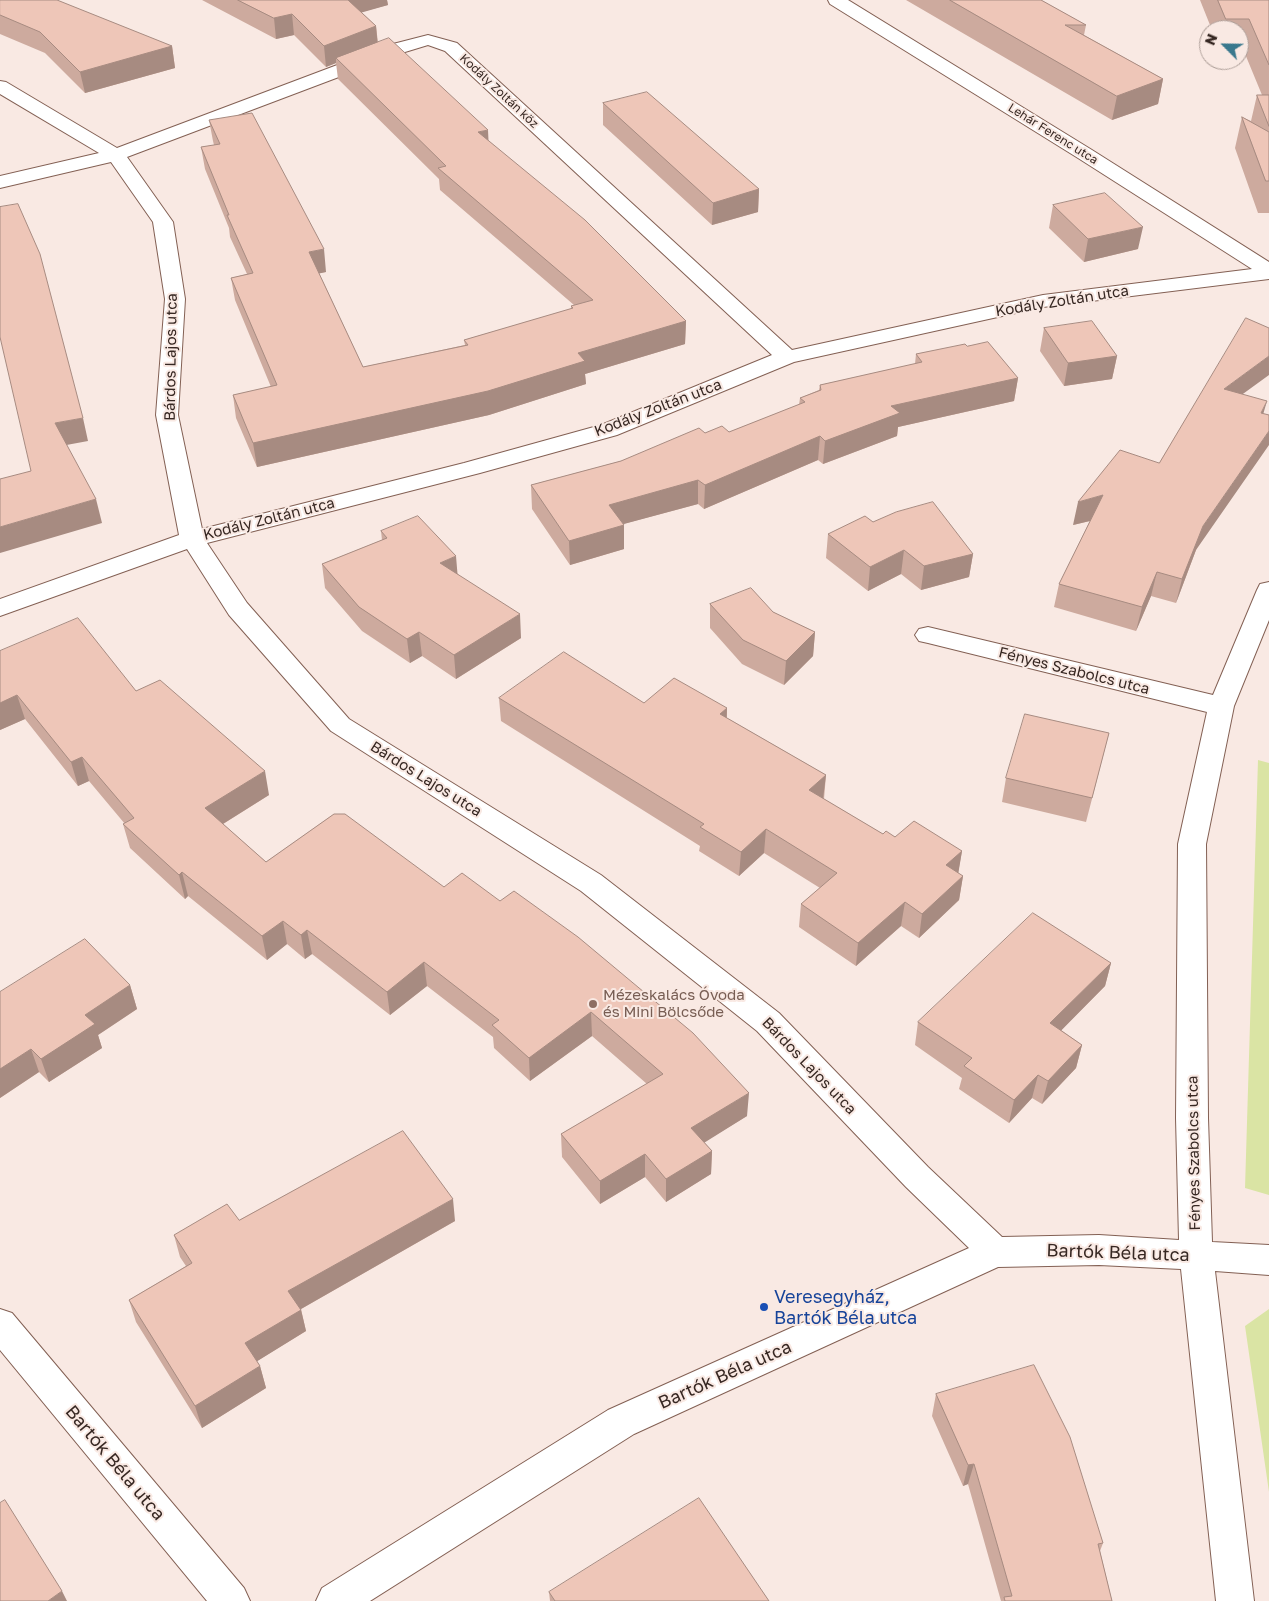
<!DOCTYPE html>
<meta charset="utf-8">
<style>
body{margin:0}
#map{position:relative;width:1269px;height:1601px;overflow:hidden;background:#f9e9e3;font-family:"Golos Text",sans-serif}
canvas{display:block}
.north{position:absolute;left:1199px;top:20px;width:50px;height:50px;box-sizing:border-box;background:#f9e9e3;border:1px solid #ab9c96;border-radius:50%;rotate:293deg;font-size:14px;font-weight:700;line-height:20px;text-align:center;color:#372823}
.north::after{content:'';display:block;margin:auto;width:18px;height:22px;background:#39788d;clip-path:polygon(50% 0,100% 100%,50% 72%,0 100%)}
</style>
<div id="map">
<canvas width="1269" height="1601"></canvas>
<div class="north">N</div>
</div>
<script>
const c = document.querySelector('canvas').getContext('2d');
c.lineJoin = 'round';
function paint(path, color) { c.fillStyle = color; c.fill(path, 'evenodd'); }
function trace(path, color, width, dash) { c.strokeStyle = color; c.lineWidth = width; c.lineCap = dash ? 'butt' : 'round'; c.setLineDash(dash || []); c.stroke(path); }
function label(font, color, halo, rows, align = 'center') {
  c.font = font + ' "Golos Text",sans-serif'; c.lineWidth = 4; c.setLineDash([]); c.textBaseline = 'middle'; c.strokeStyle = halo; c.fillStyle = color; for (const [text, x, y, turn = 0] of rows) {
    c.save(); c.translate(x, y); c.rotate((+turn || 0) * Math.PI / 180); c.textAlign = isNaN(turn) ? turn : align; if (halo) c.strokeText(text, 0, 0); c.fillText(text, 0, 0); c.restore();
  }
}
paint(new Path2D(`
 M1258,760L1269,763V1195L1245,1188Z
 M1269,1309V1492L1245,1326Z`), '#dae4a4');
const street = new Path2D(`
 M828,0H848L1092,150L1269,262V279L1043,307L794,362L617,435L480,473L207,543L247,603L349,719L601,875L779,1013L928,1167L1002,1237L1099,1235L1179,1240L1176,1118L1178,844L1207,712L928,643L919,641L915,635L919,629L928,627L1213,695L1257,590L1260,584L1269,582V620L1234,706L1206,844L1208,1118L1212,1242L1269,1245V1275L1215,1271L1254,1601H1216L1181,1269L1099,1265L998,1267L634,1434L370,1601H316L322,1588L608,1410L969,1248L906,1187L757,1031L581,891L331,731L229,615L187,549L0,616V599L179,535L156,415L165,299L153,222L111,162L0,188V176L99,153L0,94V81L6,82L117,148L393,44L428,35L457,43L792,350L1043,295L1252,269L1078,158L830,4ZM428,45L445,51L772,355L601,425L464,463L202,529L178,415L185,299L173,222L127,157L405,52Z
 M0,1309L12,1313L244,1588L250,1601H207L0,1350Z`);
trace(street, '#836054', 2);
paint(street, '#fff');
paint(new Path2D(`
 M0,0L172,46L175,68L85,93L45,53L0,34Z
 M202,0H387L388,5L361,12L376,26L378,43L489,141L686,321L685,344L585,374L586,384L489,415L257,467L236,418L233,395L271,387L235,300L231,278L247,274L230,237L229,228L205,169L201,147L214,145L213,141L209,120L326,272L319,273L363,367L465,345L464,340L571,309V306L574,305L440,190L439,179L338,79L336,63L326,67L294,35L276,39Z
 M906,0H1041L1086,25L1084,35L1163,79L1158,104L1112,120Z
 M1200,0H1269V213H1258L1235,148L1242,117L1251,121L1257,95H1262L1243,49H1239V30H1212Z
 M603,103L759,189L758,212L712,225L603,125Z
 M1053,205L1138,249L1084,262L1049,228Z
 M1044,328L1117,356L1112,379L1064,386L1040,351Z
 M967,346L1018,378L1014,401L898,427L897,436L823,464L818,460L704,509L698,504L623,524L624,549L570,565L532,509L531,485L621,461L705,433L729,432L799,405L800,398L819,390L820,385L915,364L916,354Z
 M1242,394L1196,550L1176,603L1151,596L1136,631L1054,607L1059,584L1090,521L1073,525L1159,463Z
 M873,522L973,554L969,577L921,590L901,574L868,591L826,558L828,534Z
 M381,531L458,574L521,638L456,679L422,656L410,663L362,631L325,588L322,564L382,540Z
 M710,604L773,612L815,632L813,656L784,685L742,664L710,628Z
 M0,651L136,691L269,795L223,824L266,862L334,814L747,1116L704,1142L712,1151L711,1174L666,1202L645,1177L600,1204L562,1157L561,1134L647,1084L592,1036L530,1081L494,1048L493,1037L427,986L390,1015L312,954L305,959L287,944L267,960L188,896L185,899L130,848L123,824H125L89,781L78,786L25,719L0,730Z
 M499,698L644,703L727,708V718L826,775L824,799L883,834L962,851L958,873L963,876L959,900L919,938L901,926L856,966L799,927L801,904L820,888L764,853L739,876L699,851L700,846L501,721Z
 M1109,733L1086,822L1002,802L1006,778Z
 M1111,963L1105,986L1061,1030L1082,1045L1076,1068L1042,1104L1032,1098L1009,1123L959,1089L962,1078L915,1045L918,1022Z
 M130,985L137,1009L98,1035L102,1048L49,1082L39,1072L0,1098V992Z
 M239,1220L455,1221L301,1309L306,1331L257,1361L260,1366L266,1388L202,1428L136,1322L129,1300L186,1266L180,1257L174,1235Z
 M936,1394L1103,1543L1100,1551L1112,1601H1001L968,1484L963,1486L932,1416Z
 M549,1592L769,1601H550Z`), '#cdaa9e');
paint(new Path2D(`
 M344,0H387L388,5L346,17Z
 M292,14L294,35L276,39L274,18Z
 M376,26L378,48L336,58V63L326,67L324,46Z
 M172,46L175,68L85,93L80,72Z
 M1163,79L1158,104L1112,120L1117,96Z
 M488,130L489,151L478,132Z
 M759,189L758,212L712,225L713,203Z
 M1143,227L1138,249L1084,262L1088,239Z
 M324,249L326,272L312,275L309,252Z
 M686,321L685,344L585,374L586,384L489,415L257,467L253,443L578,353Z
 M1117,356L1112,379L1064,386L1068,363Z
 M1269,356V375L1218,412L1224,389Z
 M1018,378L1014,401L898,427L897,436L823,464L825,441L891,406Z
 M1267,401L1260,425L1261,413Z
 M83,418L88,441L61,446L55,423Z
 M1269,431V445L1196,550L1176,603L1182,579L1203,526Z
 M820,436L818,460L704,509L705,485Z
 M698,480V504L609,528V505Z
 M1103,495L1098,519L1073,525L1078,502Z
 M96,499L102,523L0,553V527Z
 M624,525V549L570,565L569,541Z
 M904,550L901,574L868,591L870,567Z
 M973,554L969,577L921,590L924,566Z
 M456,556L458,580L440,563Z
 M1157,572L1151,596L1136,631L1142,607Z
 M520,614L521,638L456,679L454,655Z
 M419,632L422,656L410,663L407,639Z
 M815,632L813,656L784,685L786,661Z
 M17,695L25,719L0,730V703Z
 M727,708L726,732L720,714Z
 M82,757L89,781L78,786L71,762Z
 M265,771L269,795L210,832L205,808Z
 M826,775L823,799L809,790Z
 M766,829L764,853L739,876L741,852Z
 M962,851L958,875L946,865Z
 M182,872L188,896L185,899L179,875Z
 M963,876L959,900L919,938L922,914Z
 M905,902L901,926L856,966L858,943Z
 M283,921L287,944L267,960L262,936Z
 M307,930L312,954L305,959L301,935Z
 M424,962L427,986L390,1015L387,992Z
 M1111,963L1105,986L1045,1047L1050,1023Z
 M130,985L137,1009L98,1035L102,1048L49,1082L41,1059L85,1015Z
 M591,1012L592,1036L530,1081L529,1058Z
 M1082,1045L1076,1068L1042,1104L1048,1081Z
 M31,1049L39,1072L0,1098V1069Z
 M1038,1075L1032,1098L1009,1123L1014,1100Z
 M749,1093L747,1116L691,1151V1128Z
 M712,1151L711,1174L666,1202V1179Z
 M645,1154V1177L600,1204V1181Z
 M453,1199L455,1221L294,1313L288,1291Z
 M301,1310L306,1331L251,1365L245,1343Z
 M260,1366L266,1388L202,1428L195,1406Z
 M974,1464L968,1484L963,1486L968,1465Z
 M62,1591L67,1601H48Z`), '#a78b81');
const building = new Path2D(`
 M0,0H57L172,46L80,72L40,32L0,15Z
 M238,0H348L376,26L324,46L292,14L274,18Z
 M950,0H1041L1086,25H1065L1163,79L1117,96Z
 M1218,0H1269V65L1249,19H1226Z
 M389,38L488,130L478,132L585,220L686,321L578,353L585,361L488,391L253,443L233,395L277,385L231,278L253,273L227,215H229L201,147L220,144L209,120L252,113L324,249L309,252L363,367L468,345L464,340L573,308L571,306L593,300L438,168L446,166L336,58Z
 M647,92L759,189L713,203L603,103Z
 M1257,95H1269V126Z
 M1242,117L1269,132V181H1266Z
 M1105,193L1143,227L1088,239L1053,205Z
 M18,204L40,254L83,418L55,423L96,499L0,527V479L31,471L0,337V207Z
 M1246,318L1269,328V356L1224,389L1267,401L1261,413L1269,415V431L1203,526L1182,579L1157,572L1142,607L1059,584L1103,495L1078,502L1120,450L1159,463Z
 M1092,321L1117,356L1068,363L1044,328Z
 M988,342L1018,378L891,406L900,413L825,441L820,436L705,485L698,480L609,505L624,525L569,541L531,485L621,461L699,428L705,433L722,426L729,432L805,402L800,398L821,390L820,385L922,362L916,354L965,344L967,346Z
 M933,502L973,554L924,566L904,550L870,567L828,534L865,516L873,522L896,512Z
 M418,516L456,556L440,563L520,614L454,655L419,632L407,639L359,607L322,564L387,538L381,531Z
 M751,588L773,612L815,632L786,661L743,640L710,604Z
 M78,618L136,691L160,680L265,771L205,808L266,862L334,814H345L444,887L462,873L500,901L514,891L578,937L693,1033L749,1093L691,1128L712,1151L666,1179L645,1154L600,1181L561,1134L663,1074L591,1012L529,1058L492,1025L499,1020L424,962L387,992L307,930L301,935L283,921L262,936L182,872L179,875L123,824L134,818L82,757L71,762L17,695L0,703V651Z
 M564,652L644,703L674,678L727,708L720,714L826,775L809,790L883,834L886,831L895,837L914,821L962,851L946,865L963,876L922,914L905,902L858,943L801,904L837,873L766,829L741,852L700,827L704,824L499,698Z
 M1025,714L1109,733L1092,798L1006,778Z
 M1033,913L1111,963L1050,1023L1082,1045L1048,1081L1038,1075L1014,1100L964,1066L972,1058L918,1022Z
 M85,939L130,985L85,1015L95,1024L41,1059L31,1049L0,1069V992Z
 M403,1131L453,1199L288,1291L301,1310L245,1343L260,1366L195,1406L129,1300L192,1263L174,1235L227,1204L239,1220Z
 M1034,1365L1070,1437L1103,1543L1098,1544L1112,1601H1005L1004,1597L1012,1596L974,1464L968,1465L936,1394Z
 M699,1498L769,1601H555L549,1592Z
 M5,1500L62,1591L48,1601H0V1503Z`);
paint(building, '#eec6b8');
trace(building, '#a78b81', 1);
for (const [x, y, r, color] of [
 [593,1004,5,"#8d6e63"],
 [764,1307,5,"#1a4fb4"]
]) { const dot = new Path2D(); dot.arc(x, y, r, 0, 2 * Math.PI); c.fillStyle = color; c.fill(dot); trace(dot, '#f9e9e3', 2); }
label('12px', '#372823', '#f9e9e3', [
 ["Kodály Zoltán köz",499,91,43],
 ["Lehár Ferenc utca",1053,134,32]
]);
label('15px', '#372823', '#f9e9e3', [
 ["Kodály Zoltán utca",1062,301,-9],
 ["Bárdos Lajos utca",171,357,-89],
 ["Kodály Zoltán utca",658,408,-21],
 ["Kodály Zoltán utca",269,519,-14],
 ["Fényes Szabolcs utca",1074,671,14],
 ["Bárdos Lajos utca",426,779,32],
 ["Bárdos Lajos utca",809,1066,46],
 ["Fényes Szabolcs utca",1194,1153,-91]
]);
label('15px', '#785e54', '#f9e9e3', [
 ["Mézeskalács Óvoda",603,995],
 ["és Mini Bölcsőde",603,1012]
], 'left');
label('18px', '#372823', '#f9e9e3', [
 ["Bartók Béla utca",1118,1253,2],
 ["Bartók Béla utca",725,1375,-24],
 ["Bartók Béla utca",115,1463,50]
]);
label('18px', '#164399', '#f9e9e3', [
 ["Veresegyház,",774,1297],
 ["Bartók Béla utca",774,1318]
], 'left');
</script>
